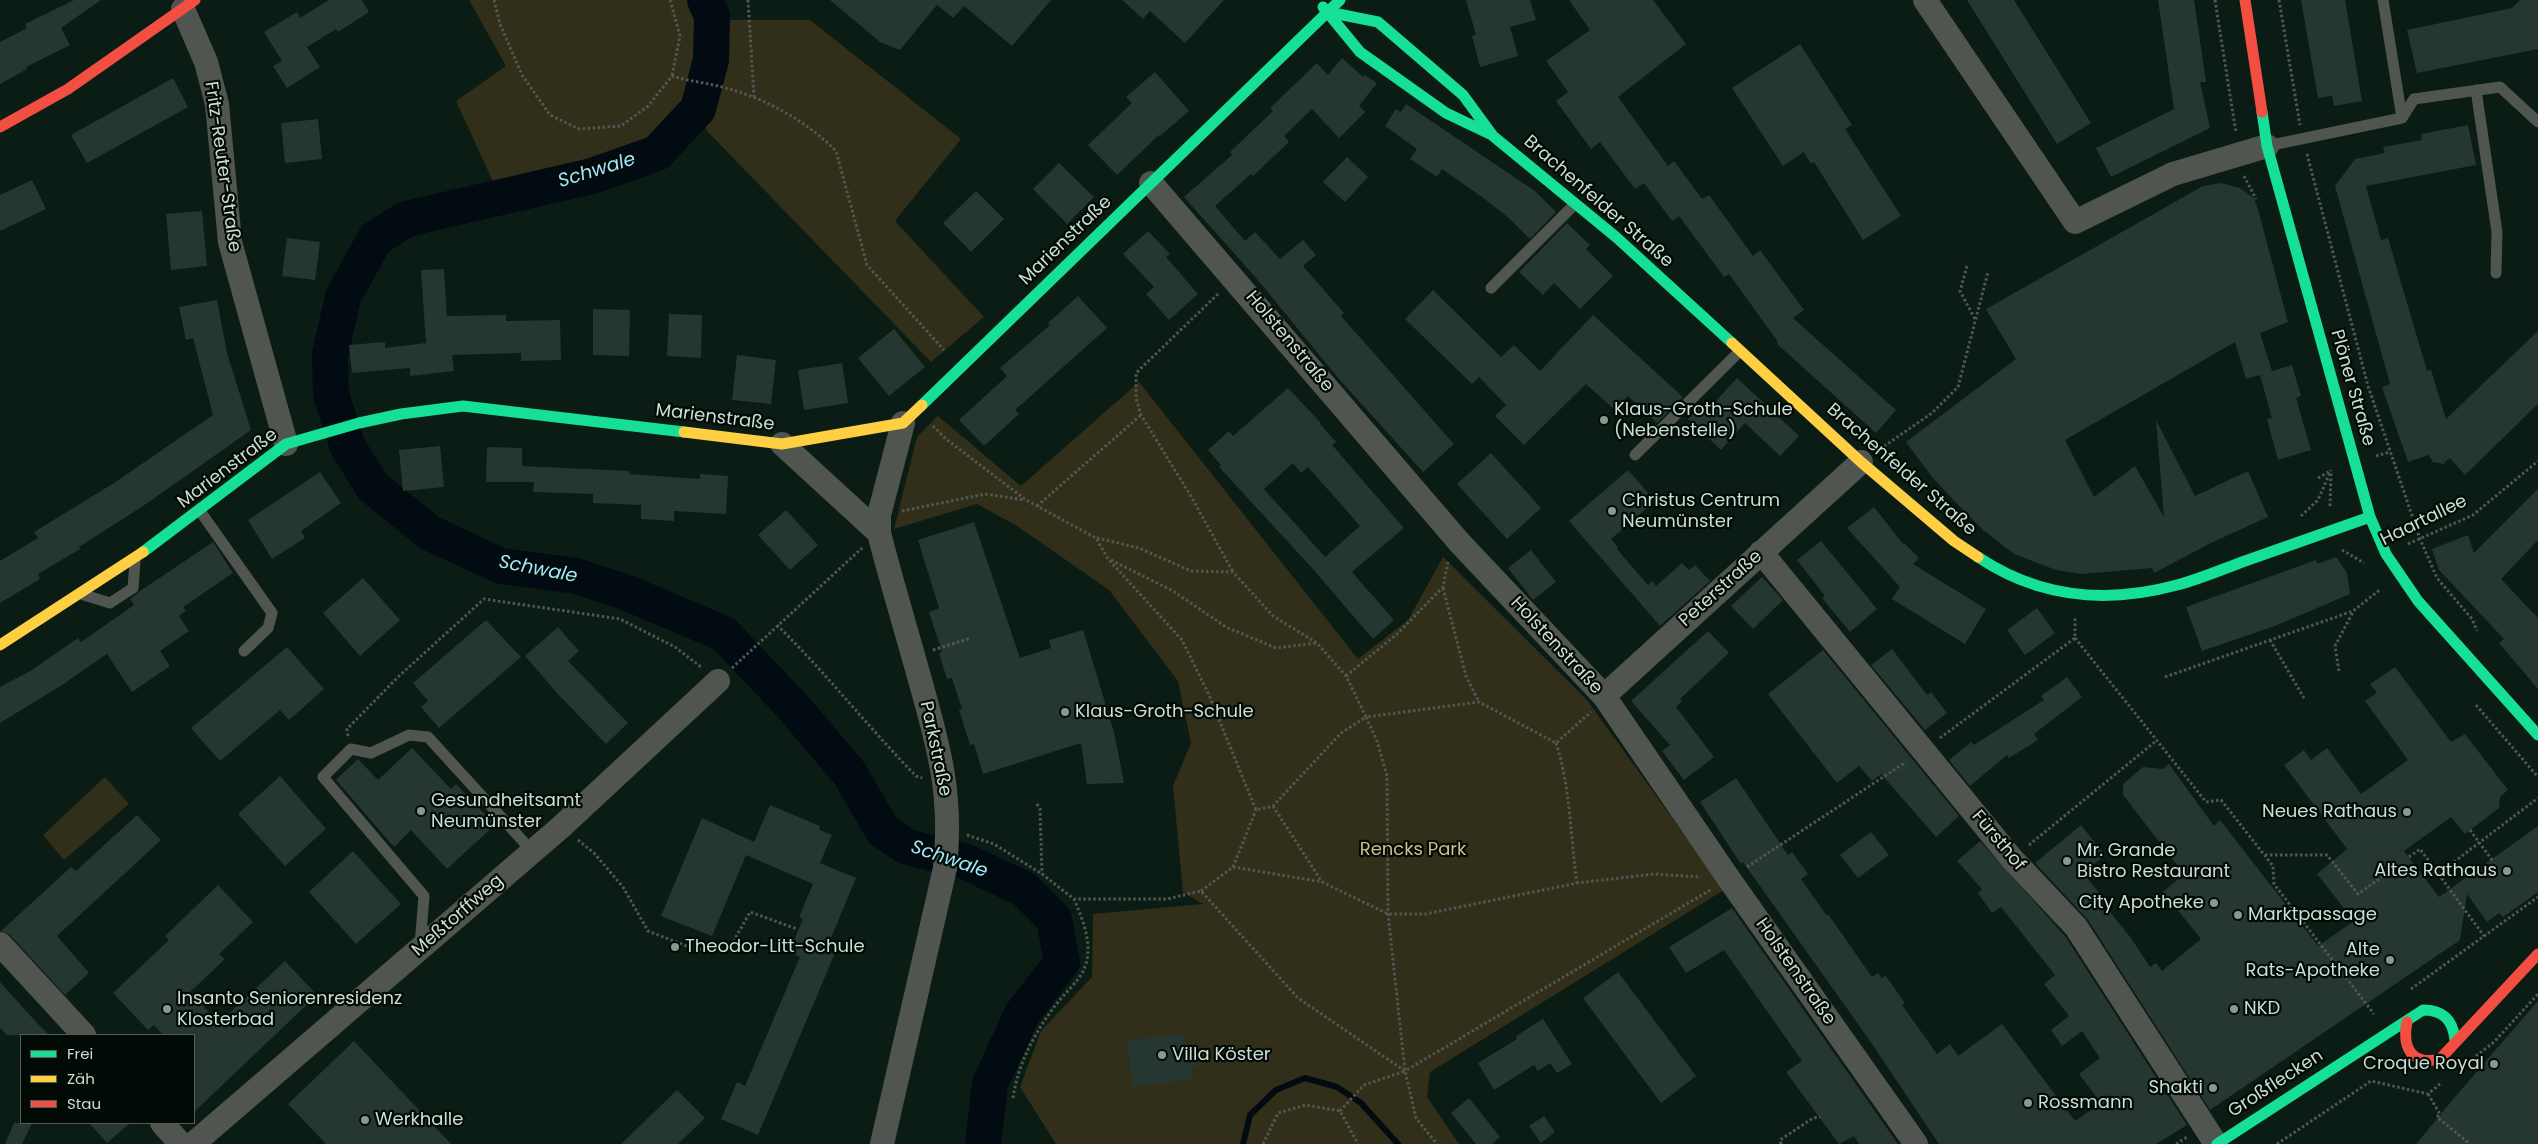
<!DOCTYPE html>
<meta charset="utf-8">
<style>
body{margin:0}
#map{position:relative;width:2538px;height:1144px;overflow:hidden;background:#0b1c14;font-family:Poppins,sans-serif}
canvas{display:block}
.legend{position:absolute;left:20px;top:1034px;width:175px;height:90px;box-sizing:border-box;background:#010a05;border:1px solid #525e57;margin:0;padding:6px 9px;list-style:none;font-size:15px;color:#ccddd3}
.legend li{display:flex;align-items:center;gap:10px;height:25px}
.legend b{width:25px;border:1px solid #525e57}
</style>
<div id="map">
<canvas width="2538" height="1144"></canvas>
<ul class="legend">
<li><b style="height:6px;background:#16e098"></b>Frei</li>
<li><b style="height:6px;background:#ffcf43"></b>Zäh</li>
<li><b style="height:6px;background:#f24e42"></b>Stau</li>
</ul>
</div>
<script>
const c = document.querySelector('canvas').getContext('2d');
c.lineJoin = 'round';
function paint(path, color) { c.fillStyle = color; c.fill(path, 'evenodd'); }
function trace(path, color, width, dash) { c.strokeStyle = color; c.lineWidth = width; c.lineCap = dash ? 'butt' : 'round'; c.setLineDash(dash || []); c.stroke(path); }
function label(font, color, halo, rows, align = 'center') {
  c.font = font + ' Poppins,sans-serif'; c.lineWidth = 4.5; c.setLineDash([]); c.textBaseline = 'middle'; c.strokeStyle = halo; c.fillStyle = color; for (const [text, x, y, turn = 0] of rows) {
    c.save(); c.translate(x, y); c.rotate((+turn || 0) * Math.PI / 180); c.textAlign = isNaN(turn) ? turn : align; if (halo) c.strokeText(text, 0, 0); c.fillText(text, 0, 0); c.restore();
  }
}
paint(new Path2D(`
 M469,0H716L725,20H810L961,139L895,221L984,317L931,362L708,132L698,110L657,153L592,176L500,197L456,101L506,66Z
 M1139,382L1358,659L1408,620L1443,557L1587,700L1724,890L1430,1072L1427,1097L1459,1144H1056L1020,1087L1041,1031L1092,977L1093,914L1203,904L1183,892L1173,786L1191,743L1178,681L1109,590L1017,526L977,504L894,529L917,437L938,416L1021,486Z
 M105,777L129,804L64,860L43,835Z`), '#312f1a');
trace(new Path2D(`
 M1243,1144L1250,1115L1276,1090L1305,1078L1337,1087L1361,1103L1398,1144`), '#010b11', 6);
trace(new Path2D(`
 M705,0L712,16L711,60L698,109L657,153L592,176L406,219L375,239L343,297L330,355L331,395L348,447L373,487L430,533L501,566L576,576L625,592L724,634L795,709L850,774L883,831L907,847L964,861L1024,889L1054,919L1062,962L1022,1014L990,1084L983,1144`), '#010b11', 36);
paint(new Path2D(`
 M74,0H101L61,28L70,45L26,67L27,69L0,84V42L27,28L25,24Z
 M329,0H362L369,12L338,32L336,29L307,47L320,67L287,88L273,66L282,61L264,32L297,12L300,18Z
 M830,0H1051L1012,46L964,6L953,18L937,5L900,50L880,42Z
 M1122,0H1224L1185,43L1150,11L1143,19Z
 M1466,0H1530L1536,20L1510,27L1518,56L1480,67L1472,36L1476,35Z
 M1569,0H1653L1686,44L1618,97L1668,166L1674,161L1702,199L1709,195L1753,256L1760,250L1804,310L1793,318L1896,410L1876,433L1777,344L1778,342L1729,274L1724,277L1679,216L1672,221L1644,183L1635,189L1600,142L1591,149L1556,101L1568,92L1546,61L1590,30Z
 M1967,0H2014L2091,123L2057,144Z
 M2158,0H2194L2206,82H2200L2210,128L2111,177L2096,148L2174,109Z
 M2301,0H2345L2362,101L2334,106L2332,96L2318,98Z
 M2520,0H2538V49L2417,73L2407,30L2512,8Z
 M1800,44L1852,125L1845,129L1901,216L1863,240L1814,162L1811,164L1804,152L1783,166L1732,88Z
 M1342,58L1363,77L1365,75L1377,83L1359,106L1365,112L1339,138L1312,109L1284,136L1289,142L1253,176L1251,174L1215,206L1245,241L1255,232L1280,259L1303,240L1316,255L1303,266L1344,313L1341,316L1454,444L1423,472L1339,379L1257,279L1184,197L1232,155L1230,152L1273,111L1270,108L1317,63L1328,75Z
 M1155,72L1189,111L1160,136L1159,135L1117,175L1088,145L1132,103L1126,97Z
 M173,78L188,107L87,163L71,135Z
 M1406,104L1535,191L1556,212L1530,239L1510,219L1482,197L1442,169L1437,177L1410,159L1417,149L1385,126L1396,109L1401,112Z
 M318,119L322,159L285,163L281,123Z
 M2468,125L2476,165L2366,186L2381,240L2388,238L2427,371L2431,370L2446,419L2538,331V404L2465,475L2450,458L2443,464L2433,462L2429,455L2408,462L2382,387L2390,384L2335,186L2355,159L2385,153L2383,147L2422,140L2421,134Z
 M1347,157L1368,177L1345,202L1323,182Z
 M1059,163L1094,197L1067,224L1033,189Z
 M32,180L46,209L0,231V195Z
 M2221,183L2240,188L2254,198L2259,213L2288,322L2260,333L2272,371L2292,365L2301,396L2296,398L2311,450L2278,460L2267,419L2272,418L2260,375L2246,379L2235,342L2065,440L2094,497L2135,466L2164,517L2156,420L2195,496L2248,471L2268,517L2211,543L2154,573L2152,568L2081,574L2056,570L2014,554L1983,530L1965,512L1932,477L1906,442L2016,359L1986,309L2203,186Z
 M976,191L1004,219L971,252L943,223Z
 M202,211L207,266L171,270L166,214Z
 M1567,223L1590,245L1586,249L1613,276L1580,309L1554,283L1543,295L1519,272Z
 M1148,231L1170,254L1166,257L1198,294L1169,320L1146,294L1154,287L1123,254Z
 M287,238L320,242L315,280L282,276Z
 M444,269L447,316L506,315V321L560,320L561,360L521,361V353L452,355L454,371L410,376V368L352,373L349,345L385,342V348L426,343L421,270Z
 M1433,290L1501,357L1514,345L1540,371L1593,315L1683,397L1657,423L1628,396L1615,410L1586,384L1524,445L1495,416L1506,405L1479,377L1472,384L1405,319Z
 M1078,296L1107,328L1015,410L1019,414L984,446L959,420L1007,376L1000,368L1050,325L1048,323Z
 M217,300L227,353L251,430L146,504L79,547L80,549L38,574L40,579L0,603V561L38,538L34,532L114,483L213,415L193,338L186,340L179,307Z
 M593,309L630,310L629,356L593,355Z
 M669,314L702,315L701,358L667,356Z
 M894,329L925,367L889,396L858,358Z
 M737,355L776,360L771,404L732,400Z
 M842,363L848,403L804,410L798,370Z
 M1737,378L1799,436L1780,456L1745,423L1721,450L1688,419L1700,406L1706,412Z
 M1288,388L1321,423L1320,424L1336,442L1332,445L1404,528L1352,572L1394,620L1373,639L1312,568L1219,467L1221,465L1208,450L1229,431L1233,436ZM1293,463L1301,473L1308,467L1360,526L1325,557L1264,489Z
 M440,446L444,487L403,491L399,450Z
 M487,447L522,448V466L629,471V474L700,479V474L728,476L726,514L674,511V521L641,519V505L593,503V494L533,492L534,482H486Z
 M1491,453L1541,508L1507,539L1457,484Z
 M1628,470L1655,501L1611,539L1618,547L1617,549L1648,585L1652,581L1656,586L1682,563L1689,570L1695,565L1710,581L1660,626L1569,521Z
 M320,472L341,503L301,531L305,538L272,559L248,520Z
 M2538,489V540L2501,579L2538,618V689L2499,643L2504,639L2439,570L2432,549L2468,535L2474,553Z
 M1874,507L1903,544L1904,543L1919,558L1913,564L1986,609L1965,644L1892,599L1900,587L1847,528Z
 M786,510L818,545L790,570L758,535Z
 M974,522L1020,658L1051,648L1049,640L1083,630L1114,732L1124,783L1087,784L1081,743L983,774L974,744L970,745L959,710L962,709L952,678L947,679L939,653L942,652L929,612L939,608L918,540Z
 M1821,541L1877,609L1850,632L1822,598L1825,596L1797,560Z
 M213,542L233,573L183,607L186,611L179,616L189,631L160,651L170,666L132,692L107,654L62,685L0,723V687L32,670L78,638L81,642L134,605L130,599L140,591Z
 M1531,550L1556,582L1533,600L1508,568Z
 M2336,557L2347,573L2350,594L2275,626L2202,651L2186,607L2316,560L2317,564Z
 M1762,577L1783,600L1753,629L1731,606Z
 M363,578L400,620L360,656L323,613Z
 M2037,608L2055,633L2025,655L2007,630Z
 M486,620L521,657L439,728L421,707L428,701L413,683Z
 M558,627L579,651L568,661L628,723L606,744L556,692L525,656Z
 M1708,631L1729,653L1680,699L1682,701L1676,707L1714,757L1684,780L1662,751L1670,745L1631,701Z
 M287,647L324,689L289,720L280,710L220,761L191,728Z
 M1892,649L1927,695L1931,692L1947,713L1925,730L1871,665Z
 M1823,650L1959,816L1936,837L1881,774L1872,781L1859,766L1837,783L1768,694Z
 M2395,667L2451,742L2465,734L2508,790L2500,797L2499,808L2465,834L2451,817L2404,851L2439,897L2538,826V892L2503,917L2499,913L2487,922L2467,894L2460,940L2210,1110L2088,920L2035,863L2081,825L2105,855L2083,873L2105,900L2102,902L2131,938L2150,967L2156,963L2162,971L2201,939L2163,892L2184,874L2123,795V784L2143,767L2163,769L2169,764L2214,826L2220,820L2318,946L2354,921L2317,874L2347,849L2284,765L2304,750L2311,760L2327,748L2361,794L2408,760L2365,701L2377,693L2370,684Z
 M2067,677L2082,697L2034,734L2038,740L2009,758L2007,755L1970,786L1949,760L1971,742L1974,745L2044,700L2041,696Z
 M412,748L451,789L456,784L495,825L447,869L411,830L394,847L336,780L358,759L378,780Z
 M280,776L326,829L285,866L238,814Z
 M1736,778L1788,855L1792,852L1808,874L1801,879L1827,916L1828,914L1872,977L1878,973L1882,978L1885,975L1905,1003L1902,1005L1937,1054L1950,1044L1958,1056L2002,1024L2075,1121L2101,1103L2079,1074L2100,1058L2082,1031L2062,1046L2051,1030L2069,1016L2044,984L2055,975L2001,907L1992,913L1978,893L1982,889L1957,861L1980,841L2065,936L2187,1125L2156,1144H1939L1870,1041L1743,862L1741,864L1700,802Z
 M770,805L820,826L819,830L832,835L820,863L856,878L826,950L835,953L758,1135L721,1119L737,1082L745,1086L800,957L789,952L803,919L799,917L813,884L746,855L712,936L661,916L702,818L754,842Z
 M137,815L161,840L57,936L89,973L65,995L10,935L1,931L71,867L76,871Z
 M1871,832L1889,855L1858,878L1840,855Z
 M353,851L401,904L356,944L309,892Z
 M218,885L253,922L219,954L225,959L190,992L219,1023L285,961L317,995L194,1112V1035H163L154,1025L148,1030L113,993L169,940L165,936Z
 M1732,908L1860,1090L1898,1144H1859L1854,1136L1839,1144L1786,1072L1802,1061L1724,950L1686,973L1669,947Z
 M1618,972L1696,1076L1661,1103L1583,998Z
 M0,982L36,1022L49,1035H7L0,1028Z
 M2538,1001V1144H2416L2460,1091Z
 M1543,1019L1572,1064L1557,1073L1550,1063L1538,1071L1534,1065L1494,1090L1478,1063L1517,1039L1516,1036Z
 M1184,1034L1185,1048L1195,1047L1197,1067H1191L1192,1080L1132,1086L1127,1040Z
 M354,1041L451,1144H326L288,1104Z
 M677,1090L705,1118L678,1144H621Z
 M1469,1098L1500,1137L1492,1144H1476L1451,1113Z
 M1544,1116L1555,1132L1541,1143L1529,1126Z
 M14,1123H32L22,1144H5Z
 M89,1123H130L107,1143Z`), '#263631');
trace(new Path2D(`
 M494,0L500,24L522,75L550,115L579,129L621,126L648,106L672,76C689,81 706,83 722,87C765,98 805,120 836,151L867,265L944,350
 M670,0L680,36L672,76
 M748,0L754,97
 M2215,0L2236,133
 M2279,0L2300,125
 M2307,154L2368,386L2420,539L2437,578L2472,619L2477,631
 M2244,176L2256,199
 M1967,266L1960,291L1975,319
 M1218,294L1136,373V398L1141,415L1192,498L1233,572
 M933,426L946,439L1026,500L1096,538L1108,559L1182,640L1209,695L1256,810L1273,806L1341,733L1366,717L1377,741L1387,776L1388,914L1405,1071L1416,1118L1437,1144
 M1880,449L1932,413L1958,387L1988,272
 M2376,456L2390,452
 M2318,478L2330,471
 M1037,506L1141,415
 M2330,506L2331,472
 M902,511L985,494L1024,500
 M2301,516L2318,500L2331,470
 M1097,538L1139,548L1191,571L1233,572L1273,616L1317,643L1346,676L1366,717L1479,702L1556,743L1591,712
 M2408,544L2473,515L2538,461
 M2342,550L2364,563
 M1111,560L1173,591L1226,627L1276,648L1317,643
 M1443,588L1466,676L1479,702
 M777,625C826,673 868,727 916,776L922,778
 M2075,638L2206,802L2221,800L2273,866L2274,884L2374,1014
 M2270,640L2304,698
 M933,650L971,638
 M732,668L862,548
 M2339,671L2335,646L2353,612
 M1346,676L1397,634L1443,587L1448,562
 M2165,677L2353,611L2381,589
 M2476,705L2538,777
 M348,736L347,729L399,676L484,599L620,619L675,647L701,667
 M1940,738L2075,638V618
 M1556,743C1571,789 1570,836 1577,883
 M1037,804L1040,809L1042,874
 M1273,806L1322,882
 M967,835L994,844L1042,874L1074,899H1167L1201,891L1298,998L1405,1071L1712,889
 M578,840L594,853L623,887L648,931L694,949L728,951L750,912L797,929
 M2029,845L2156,741
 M2265,855H2327L2358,894L2382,877
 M2409,857L2420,849L2484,936
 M1233,867L1322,882L1388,914H1426L1577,883L1654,874L1701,877
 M1747,867L1906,762
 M2438,874L2538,798
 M1201,891L1233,867L1256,810
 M2411,989L2538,897
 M2472,1059L2494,1042L2538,994
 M2428,1094L2440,1114L2437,1117L2470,1144
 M1013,1098C1018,1063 1036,1030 1058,1002C1066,992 1079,981 1084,969C1094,946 1083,920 1074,899
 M1340,1111L1364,1085L1405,1071
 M1263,1144L1278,1113L1306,1105L1340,1111L1358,1144
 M1781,1144L1780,1140L1813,1118L1820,1117
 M2176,1144L2187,1137
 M2277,1144L2371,1081L2428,1094L2440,1084`), '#4f5852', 3, [2.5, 2.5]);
trace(new Path2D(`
 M2383,0L2402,118
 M2476,90L2497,232L2496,273
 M2267,146L2402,118L2414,99L2500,87L2538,122
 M1491,288L1575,204
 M1635,455L1740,351
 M200,511L272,613L268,628L244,651
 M84,595L110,603L133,588L135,561
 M420,946L424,896L323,777L351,749L371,753L409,735L428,737L532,851`), '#515550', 11);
trace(new Path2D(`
 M1925,0L2075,222L2173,174L2267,146
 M183,9L206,62L217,104L230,242L286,444
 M1151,183L1459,542L1604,696L1729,879L1916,1144
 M782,444L879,533V515L903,423
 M879,533C891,580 905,626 918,673C938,744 953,793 945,868L882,1144
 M1761,552L2012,859L2076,927L2216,1144
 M1604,696L1861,462
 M0,944L84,1035
 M162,1123L181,1144
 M193,1144L561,827L718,681`), '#515550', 24);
trace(new Path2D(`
 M1323,7L1360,52L1446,113L1490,134
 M1328,12L1378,22L1463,95L1493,136L1616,237L1732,343
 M2262,112L2267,146L2370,517L2386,554L2418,601L2538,735
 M922,405L1340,0
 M143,552L286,444L359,423L401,414L463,406L684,432
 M1978,557C2039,598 2107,604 2177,585C2200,579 2223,569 2245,561C2287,546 2328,532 2370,517
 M2217,1144L2423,1010C2443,1010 2453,1020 2455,1040`), '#16e098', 11);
trace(new Path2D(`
 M1732,343L1861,462L1954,541L1978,557
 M684,432L782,444L903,423L922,405
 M0,645L143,552`), '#ffcf43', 11);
trace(new Path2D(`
 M2245,0L2262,112
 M0,127L68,89L195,0
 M2407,1022C2402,1047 2411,1066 2440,1059L2538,954`), '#f24e42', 11);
trace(new Path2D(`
 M2470,830L2492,860`), '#4f5852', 3, [2.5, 2.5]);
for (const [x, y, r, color] of [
 [1604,420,5,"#889990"],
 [1612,511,5,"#889990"],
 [1065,712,5,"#889990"],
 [421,811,5,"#889990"],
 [2407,812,5,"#889990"],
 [2067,861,5,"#889990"],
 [2507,871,5,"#889990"],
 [2214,903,5,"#889990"],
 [2238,915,5,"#889990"],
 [675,947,5,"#889990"],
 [2390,960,5,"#889990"],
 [167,1009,5,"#889990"],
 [2234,1009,5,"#889990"],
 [1162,1055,5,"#889990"],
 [2494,1064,5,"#889990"],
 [2213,1088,5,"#889990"],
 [2028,1103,5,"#889990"],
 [365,1120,5,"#889990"]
]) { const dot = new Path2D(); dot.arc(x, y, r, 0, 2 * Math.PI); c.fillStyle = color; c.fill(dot); trace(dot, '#010a05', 2); }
label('18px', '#ccddd3', '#010a05', [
 ["Fritz-Reuter-Straße",222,167,82],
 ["Brachenfelder Straße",1598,202,41],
 ["Marienstraße",1066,241,-44],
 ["Holstenstraße",1289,342,50],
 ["Plöner Straße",2352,388,74],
 ["Marienstraße",715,418,7],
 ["Marienstraße",228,469,-37],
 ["Brachenfelder Straße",1901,470,41],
 ["Haartallee",2424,521,-26],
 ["Peterstraße",1721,589,-42],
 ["Holstenstraße",1556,646,47],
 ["Parkstraße",935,749,78],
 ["Fürsthof",1998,841,50],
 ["Meßtorffweg",458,916,-41],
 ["Holstenstraße",1795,972,55],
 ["Großflecken",2276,1084,-33]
]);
label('18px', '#ccddd3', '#010a05', [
 ["Klaus-Groth-Schule",1614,410],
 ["(Nebenstelle)",1614,431],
 ["Christus Centrum",1622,501],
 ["Neumünster",1622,522],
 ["Klaus-Groth-Schule",1075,712],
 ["Gesundheitsamt",431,801],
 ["Neumünster",431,822],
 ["Neues Rathaus",2397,812,"right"],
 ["Mr. Grande",2077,851],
 ["Bistro Restaurant",2077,872],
 ["Altes Rathaus",2497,871,"right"],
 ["City Apotheke",2204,903,"right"],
 ["Marktpassage",2248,915],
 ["Theodor-Litt-Schule",685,947],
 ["Alte",2380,950,"right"],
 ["Rats-Apotheke",2380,971,"right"],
 ["Insanto Seniorenresidenz",177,999],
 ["Klosterbad",177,1020],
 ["NKD",2244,1009],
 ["Villa Köster",1172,1055],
 ["Croque Royal",2484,1064,"right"],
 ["Shakti",2203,1088,"right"],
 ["Rossmann",2038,1103],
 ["Werkhalle",375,1120]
], 'left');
label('18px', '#ccbf88', '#010a05', [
 ["Rencks Park",1413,850]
]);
label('italic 19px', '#a2e5fd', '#010a05', [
 ["Schwale",597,171,-17],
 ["Schwale",538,570,11],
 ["Schwale",949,860,19]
]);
</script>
